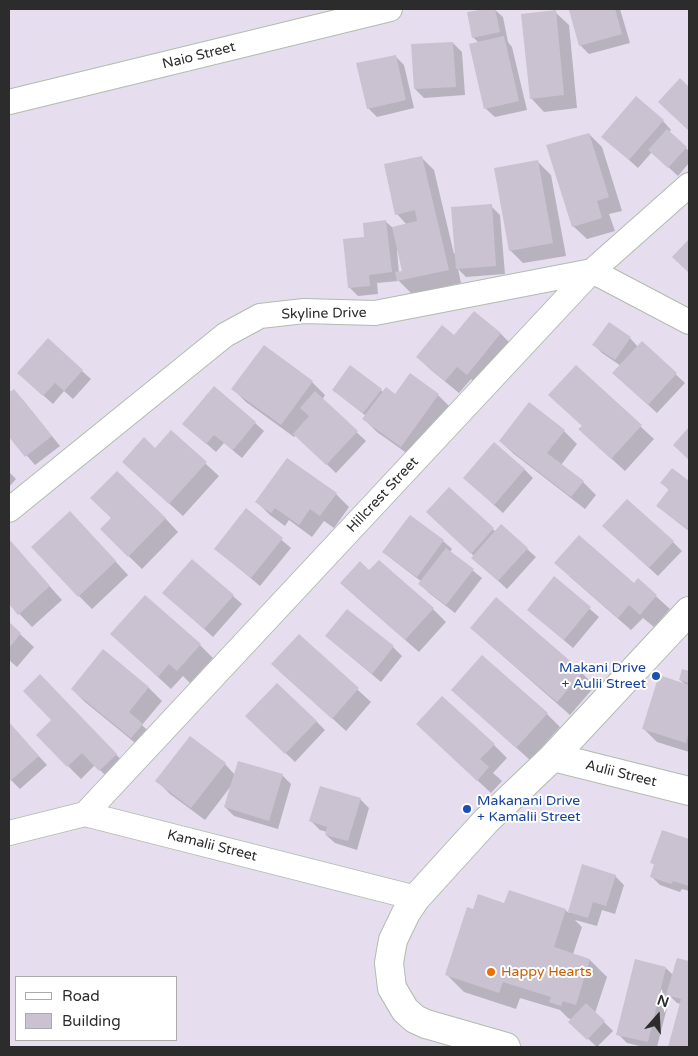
<!DOCTYPE html>
<style>
body{margin:0}
#map{position:relative;width:698px;height:1056px;overflow:hidden;background:#e6deee;font-family:"Varela Round",sans-serif}
canvas{display:block}
.frame{position:absolute;inset:0;border:10px solid #2c2c2c;pointer-events:none}
.legend{position:absolute;left:15px;top:976px;width:162px;height:65px;box-sizing:border-box;background:#fff;border:1px solid #ababab;margin:0;padding:6px 9px;list-style:none;font-size:15px;color:#2c2c2c}
.legend li{display:flex;align-items:center;gap:10px;height:25px}
.legend b{width:25px;border:1px solid #ababab}
.north{position:absolute;left:633px;top:991px;width:50px;height:50px;-webkit-text-stroke:4px #fff;paint-order:stroke;rotate:19deg;font-size:14px;font-weight:700;line-height:20px;text-align:center;color:#2c2c2c}
.north::after{content:'';display:block;margin:auto;width:18px;height:22px;background:#2c2c2c;clip-path:polygon(50% 0,100% 100%,50% 72%,0 100%)}
</style>
<div id="map">
<canvas width="698" height="1056"></canvas>
<div class="frame"></div>
<ul class="legend">
<li><b style="height:6px;background:#fff"></b>Road</li>
<li><b style="height:14px;background:#cac2d0"></b>Building</li>
</ul>
<div class="north">N</div>
</div>
<script>
const c = document.querySelector('canvas').getContext('2d');
c.lineJoin = 'round';
function paint(path, color) { c.fillStyle = color; c.fill(path, 'evenodd'); }
function trace(path, color, width, dash) { c.strokeStyle = color; c.lineWidth = width; c.lineCap = dash ? 'butt' : 'round'; c.setLineDash(dash || []); c.stroke(path); }
function label(font, color, halo, rows, align = 'center') {
  c.font = font + ' "Varela Round",sans-serif'; c.lineWidth = 4; c.setLineDash([]); c.textBaseline = 'middle'; c.strokeStyle = halo; c.fillStyle = color; for (const [text, x, y, turn = 0] of rows) {
    c.save(); c.translate(x, y); c.rotate((+turn || 0) * Math.PI / 180); c.textAlign = isNaN(turn) ? turn : align; if (halo) c.strokeText(text, 0, 0); c.fillText(text, 0, 0); c.restore();
  }
}
paint(new Path2D(`
 M491,9H494L503,17L508,42L512,47L527,110L495,117L486,109L479,43L473,37L468,13Z
 M576,9H620L630,43L589,54L580,45L570,10Z
 M555,12L569,25L577,108L544,112L531,98Z
 M453,43L462,52L465,95L424,98L415,89Z
 M395,56L404,65L414,108L377,117L368,108Z
 M663,121L671,130L669,133L689,151V163L678,176L652,152L638,168L612,145Z
 M589,134L602,147L622,211L609,214L615,231L587,239L573,226Z
 M421,157L434,170L454,254L491,206L500,215L505,274L466,277L458,269L461,283L412,294L399,281L377,283L378,294L358,296L349,287L366,238L385,221L393,228L407,225L397,214ZM398,250L403,272L399,273L397,251Z
 M538,162L551,175L566,256L523,263L510,250Z
 M474,312L501,334L514,347L480,387L471,379L459,393L431,370L417,357L454,337Z
 M630,338L638,347L642,343L685,383L657,413L623,382L621,366L602,353L594,345Z
 M264,347L312,382L325,395L322,400L366,441L336,473L296,435L294,437L246,402L233,389Z
 M576,367L654,439L625,471L593,442L583,426Z
 M82,371L91,379L73,399L64,391L53,404L27,381Z
 M410,375L438,395L451,408L415,459L377,432L364,419L366,416L343,398L334,389L381,390L383,392L395,396Z
 M9,389L12,393L14,391L23,400L60,446L35,465L9,435Z
 M255,423L264,431L242,458L224,443L216,452L193,432Z
 M564,431L577,444L561,465L583,482L596,495L585,509L514,454L500,441Z
 M171,432L219,476L183,516L123,462L155,449Z
 M288,460L336,494L349,507L334,528L324,521L312,537L289,520L285,526L270,515L257,502Z
 M524,469L533,478L503,513L464,478Z
 M672,470L689,483V531L667,514L658,506L669,490L662,483Z
 M9,472L16,479L9,487Z
 M449,489L496,532L527,549L536,557L507,589L482,566L474,556L436,521Z
 M246,510L291,548L260,586L216,549Z
 M165,518L178,532L142,569L114,542Z
 M83,526L128,575L92,609L79,596Z
 M613,535L673,542L682,551L658,576Z
 M9,541L62,600L32,627L9,603Z
 M443,541L452,549L450,552L482,578L455,613L429,593L420,584L422,582L393,560L384,552Z
 M370,572L433,609L446,622L419,652L355,596Z
 M569,576L634,585L638,580L670,609L654,627L643,618L631,630Z
 M554,578L599,617L573,648L528,610Z
 M233,596L242,604L213,637L173,601Z
 M9,624L34,647L17,667L9,660Z
 M471,628L582,673L595,686L570,715Z
 M111,634L200,645L213,658L190,683L183,676L171,689Z
 M299,636L371,702L346,731L273,664Z
 M326,636L393,647L402,656L381,682Z
 M103,651L149,688L162,701L142,725L155,738L145,751L85,702L72,689Z
 M683,671L689,673V752L657,742L644,729L686,685L680,680Z
 M53,689L129,768L113,783L95,765L81,779L68,766L53,720Z
 M466,703L547,714L560,727L530,760Z
 M247,716L316,721L325,730L295,762Z
 M9,724L47,765L20,789L9,778Z
 M431,737L494,745L507,758L493,773L502,781L491,793Z
 M225,764L235,775H282L291,784L278,829L234,816L225,807L231,786L205,820L170,794L157,781Z
 M360,799L369,808L357,850L335,843L326,835L327,832L320,830L311,821Z
 M663,832L689,840V891L682,889L680,892L660,885L651,876L655,865L652,863Z
 M583,866L615,876L624,885L615,914L602,910L597,926L575,920L582,927L573,954L590,960L607,977L595,1013L613,1031L597,1047L570,1022L572,1020L568,1018L560,1010L520,998L516,1009L464,992L447,975L474,911L505,904L565,910L569,913Z
 M677,959L689,962V1047H670L681,1004L677,1003L670,996L657,1047H644L627,1043L618,1034L666,968L673,975Z`), '#0003');
paint(new Path2D(`
 M485,9H495L500,32L472,38L467,12Z
 M572,9H615L622,34L579,46L569,10Z
 M556,10L564,95L530,99L521,14Z
 M504,36L519,101L484,109L469,44Z
 M453,42L456,87L414,89L411,44Z
 M396,55L406,100L367,109L356,63Z
 M680,78L689,87V131L658,102Z
 M636,96L664,120L629,160L601,137Z
 M667,129L687,147L668,168L648,150Z
 M589,133L609,197L597,201L602,218L572,227L546,145Z
 M422,156L449,270L397,281L395,272L402,271L392,227L417,221L415,210L395,215L384,164Z
 M538,160L553,243L509,251L494,168Z
 M492,204L496,266L456,269L451,207Z
 M386,220L392,272L369,275L370,286L348,288L343,239L364,237L363,223Z
 M689,239V273L672,257Z
 M474,311L501,333L467,375L457,367L445,381L416,357L442,325L454,335Z
 M609,322L631,337L615,360L592,345Z
 M48,338L83,370L64,391L55,383L43,396L17,373Z
 M642,341L677,373L648,405L612,373Z
 M264,345L313,381L281,425L231,389Z
 M350,365L382,389L363,413L332,390Z
 M576,365L642,425L611,459L578,429L582,426L548,395Z
 M410,373L439,394L401,447L362,419L386,387L395,394Z
 M214,386L256,422L233,450L214,435L206,444L182,424Z
 M14,389L52,436L25,457L9,437V393Z
 M315,391L358,431L326,465L293,434L309,416L300,408Z
 M529,402L565,430L547,453L584,481L571,497L499,441Z
 M689,427V460L673,445Z
 M171,430L207,462L169,504L122,462L144,437L155,448Z
 M494,442L525,469L494,505L463,478Z
 M287,458L337,493L320,516L310,509L299,525L275,508L271,513L255,502Z
 M672,468L689,481V530L656,506L669,489L660,483Z
 M117,471L166,518L128,557L100,529L111,518L90,498Z
 M449,487L494,528L471,554L426,512Z
 M627,499L674,541L649,568L602,526Z
 M246,508L283,538L251,578L214,549Z
 M70,511L116,561L78,597L31,547Z
 M410,515L444,540L417,577L382,552Z
 M501,524L528,548L498,581L471,558Z
 M579,535L634,583L638,578L657,595L640,615L629,605L618,618L554,563Z
 M9,539L50,586L18,615L9,604Z
 M446,548L474,569L446,605L418,584Z
 M192,559L234,595L204,629L162,593Z
 M379,560L434,608L405,640L340,583L360,561L369,570Z
 M554,576L591,607L564,640L527,610Z
 M145,595L201,644L177,671L169,664L158,677L110,634Z
 M496,597L583,672L557,702L470,628Z
 M347,609L394,646L372,674L325,636Z
 M9,622L21,633L9,648Z
 M299,634L359,688L332,719L271,664Z
 M103,649L149,687L129,712L143,724L131,738L71,689Z
 M482,655L548,713L516,748L451,690Z
 M682,669L689,671V683L679,680Z
 M40,674L117,754L99,771L82,753L67,767L36,735L51,720L23,691Z
 M659,675L689,685V731L686,743L642,729Z
 M277,683L317,721L285,754L245,716Z
 M442,696L495,744L480,759L489,767L477,781L416,724Z
 M9,722L39,756L10,781L9,780Z
 M190,736L226,763L191,808L155,781Z
 M238,761L283,774L269,821L224,807Z
 M320,786L361,798L348,841L325,835L327,827L309,821Z
 M662,830L689,839V886L673,881L671,884L650,877L654,864L650,863Z
 M582,864L616,875L606,906L593,902L588,918L568,912Z
 M509,890L566,909L554,947L590,959L576,1005L563,1001L561,1006L549,1002L551,997L503,982L499,993L445,975L467,907L473,909L478,894L504,903Z
 M677,958L689,961V1047H668L681,999L666,995Z
 M635,959L666,967L648,1042L616,1035Z
 M586,1003L605,1021L587,1040L568,1022Z`), '#cac2d0');
const minor = new Path2D(`
 M9,102L390,9
 M9,510L225,335L260,316L304,311L375,313L592,271L689,322
 M85,814L592,271L689,185
 M9,833L85,814L416,898`);
const tertiary = new Path2D(`
 M553,757L689,791
 M506,1047L426,1024L415,1019L405,1010L392,988L389,963L391,951L393,940L406,913L416,898L486,821L553,757L689,611`);
trace(minor, '#b1bcae', 26);
trace(tertiary, '#b1bcae', 30);
trace(minor, '#fff', 24);
trace(tertiary, '#fff', 28);
for (const [x, y, r, color] of [
 [656,676,5,"#1a4fb4"],
 [467,809,5,"#1a4fb4"],
 [491,972,5,"#e8710a"]
]) { const dot = new Path2D(); dot.arc(x, y, r, 0, 2 * Math.PI); c.fillStyle = color; c.fill(dot); trace(dot, '#fff', 2); }
label('14px', '#2c2c2c', '#fff', [
 ["Naio Street",199,56,-14],
 ["Skyline Drive",324,314,-1],
 ["Hillcrest Street",383,495,-47],
 ["Aulii Street",621,774,14],
 ["Kamalii Street",212,846,14]
]);
label('14px', '#164399', '#fff', [
 ["Makani Drive",646,668],
 ["+ Aulii Street",646,684],
 ["Makanani Drive",477,801,"left"],
 ["+ Kamalii Street",477,817,"left"]
], 'right');
label('14px', '#c56008', '#fff', [
 ["Happy Hearts",501,972]
], 'left');
</script>
